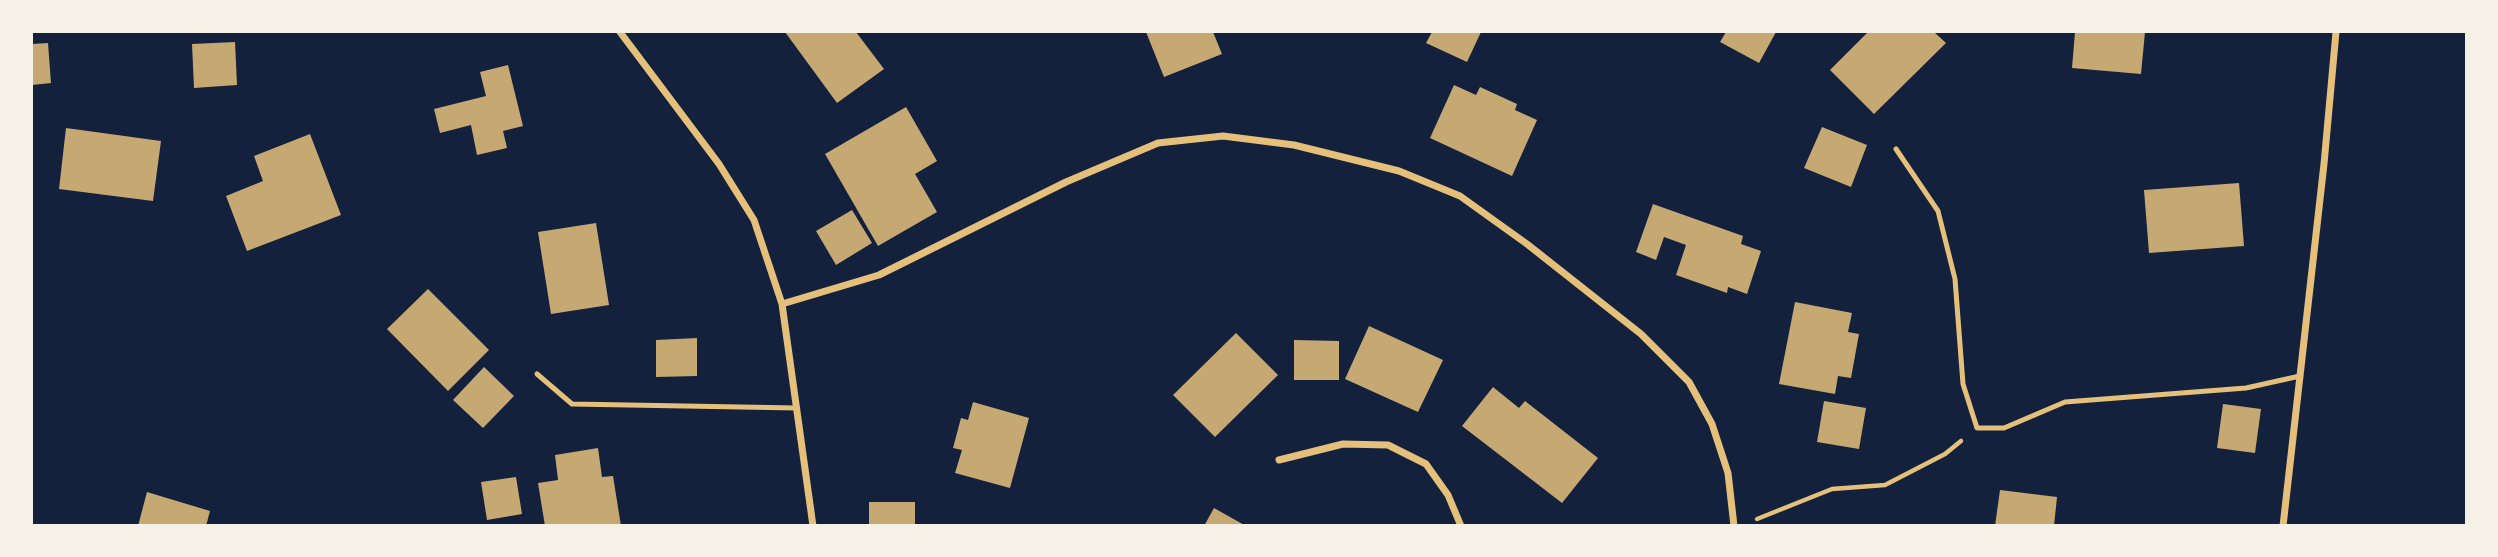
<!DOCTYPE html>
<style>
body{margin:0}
#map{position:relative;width:2498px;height:557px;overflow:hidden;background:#14213d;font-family:"Source Sans 3",sans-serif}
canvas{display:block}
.frame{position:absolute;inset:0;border:33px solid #f6f1e7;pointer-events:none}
</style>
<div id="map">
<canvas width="2498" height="557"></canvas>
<div class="frame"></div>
</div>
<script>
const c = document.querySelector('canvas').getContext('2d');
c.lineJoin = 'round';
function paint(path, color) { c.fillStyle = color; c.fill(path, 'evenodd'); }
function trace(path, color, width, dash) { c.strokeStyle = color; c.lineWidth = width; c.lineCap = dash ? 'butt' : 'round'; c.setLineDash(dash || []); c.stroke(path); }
paint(new Path2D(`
 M785,32H856L884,69L837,103Z
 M1146,32H1213L1222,54L1164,77Z
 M1432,32H1481L1467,62L1426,43Z
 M1726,32H1776L1759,63L1720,42Z
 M1868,32H1934L1946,43L1874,114L1830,70Z
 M2075,32H2145L2141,74L2072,68Z
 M235,42L237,85L194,88L192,44Z
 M48,43L51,83L32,85V44Z
 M508,65L523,126L503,131L507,148L477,155L471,125L440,133L434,109L486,96L480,72Z
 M1454,85L1476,95L1480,87L1517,104L1515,110L1537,120L1512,176L1430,138Z
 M906,107L937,161L915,174L937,212L878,246L825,154Z
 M1822,127L1867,145L1851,187L1804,168Z
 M66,128L161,141L153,201L59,189Z
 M310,134L341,215L247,251L226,196L263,181L254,156Z
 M2239,183L2244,246L2149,253L2144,190Z
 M1653,204L1743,236L1741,244L1761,251L1747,294L1728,287L1727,293L1676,275L1686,245L1664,237L1656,260L1636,252Z
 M852,210L872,243L836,265L816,231Z
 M596,223L609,305L551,314L538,232Z
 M428,289L489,350L448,391L387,329Z
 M1795,302L1852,313L1848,332L1859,334L1851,378L1838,376L1835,394L1779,384Z
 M1369,326L1443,360L1418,412L1345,379Z
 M1236,333L1278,375L1215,437L1173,395Z
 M697,338V376L656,377V340Z
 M1294,340L1339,341V380H1294Z
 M484,367L514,396L483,428L453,400Z
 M1493,387L1519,408L1525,401L1598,458L1562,503L1462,426Z
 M1824,401L1866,408L1859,449L1817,442Z
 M973,402L1029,418L1010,488L955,473L962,450L953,448L961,418L968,420Z
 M2223,404L2261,409L2255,453L2217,448Z
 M598,448L602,477L613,476L621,526H545L538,483L558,480L555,455Z
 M516,477L522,514L487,520L481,482Z
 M2000,490L2057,497L2054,526H1995Z
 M147,492L210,511L206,526H138Z
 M869,502H915V526H869Z
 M1214,508L1246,526H1204Z`), '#c6a872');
trace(new Path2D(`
 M1757,519L1832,489L1885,485L1945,454L1961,441`), '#e5c07b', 4.5);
trace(new Path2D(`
 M1896,149L1938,211L1955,279L1963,384L1977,428H2004L2065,402L2246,388L2300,376
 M537,374L572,404L797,408`), '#e5c07b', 5);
trace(new Path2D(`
 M620,32L719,164L754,220L782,304L813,526
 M782,304L879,275L1066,182L1158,143L1223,136L1294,145L1399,171L1460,196L1527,244L1641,334L1689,382L1712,424L1728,473L1734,526
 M1279,460L1343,444L1388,445L1426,464L1448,495L1461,526
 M2283,526L2324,164L2336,32`), '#e5c07b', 7);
</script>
